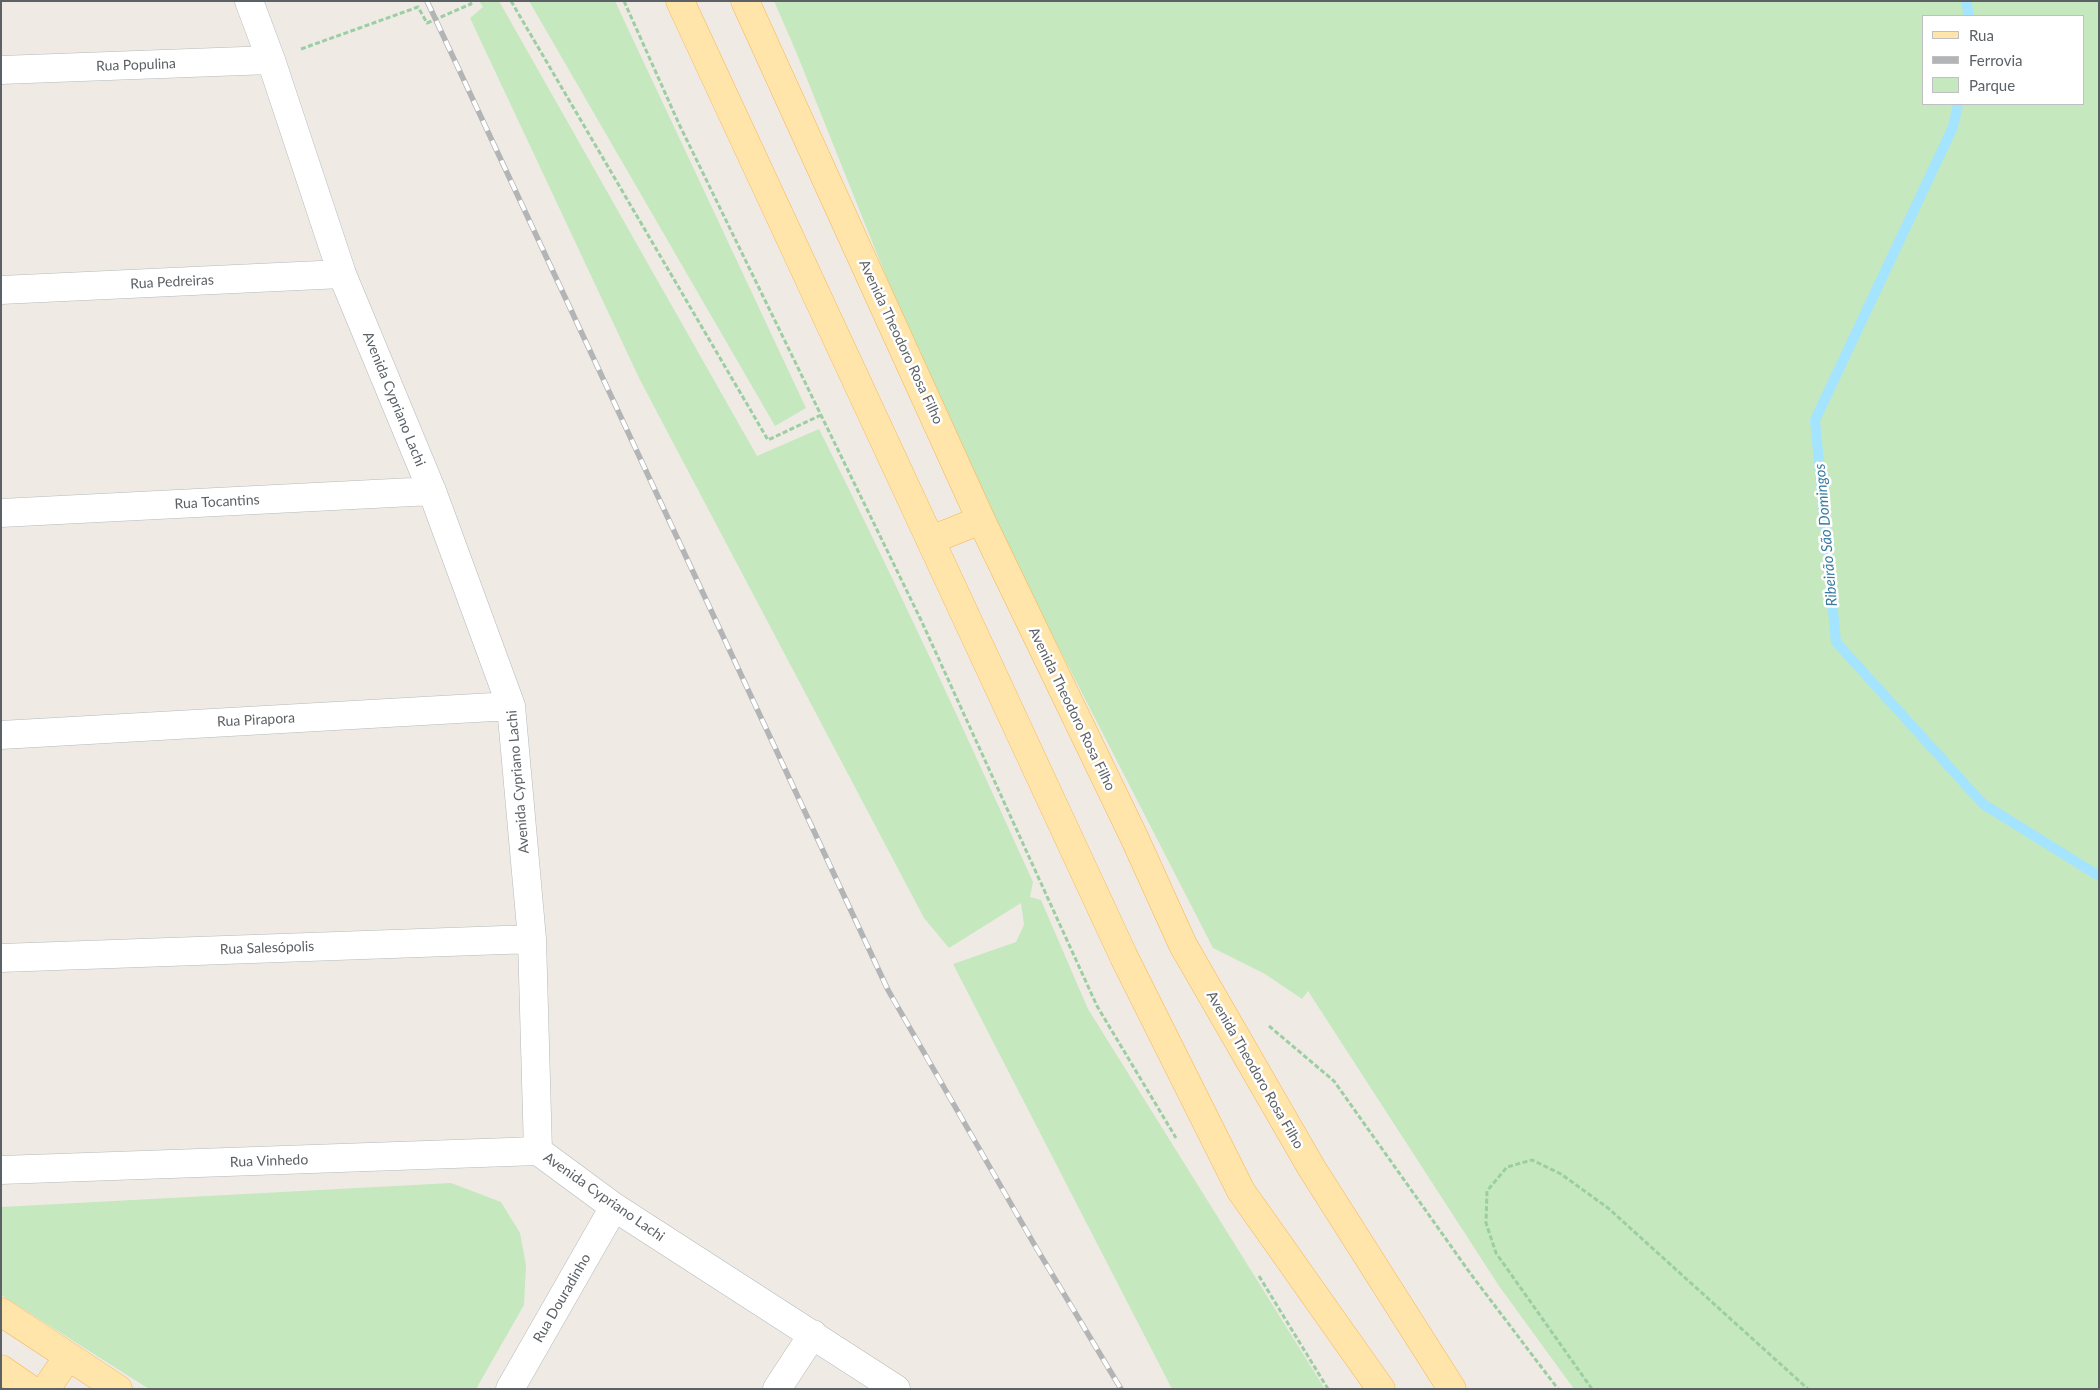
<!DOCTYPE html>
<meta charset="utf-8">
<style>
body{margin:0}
#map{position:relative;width:2100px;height:1390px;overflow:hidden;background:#efebe4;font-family:Lato,sans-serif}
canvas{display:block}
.frame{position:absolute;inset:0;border:2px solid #5c6165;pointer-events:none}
.legend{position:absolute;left:1922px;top:15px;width:162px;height:90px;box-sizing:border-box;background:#fff;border:1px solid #bec0c1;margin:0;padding:6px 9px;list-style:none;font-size:15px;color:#5c6165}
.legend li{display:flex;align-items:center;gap:10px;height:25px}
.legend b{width:25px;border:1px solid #bec0c1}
</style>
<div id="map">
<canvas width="2100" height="1390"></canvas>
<div class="frame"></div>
<ul class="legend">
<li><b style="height:6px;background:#ffe5a9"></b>Rua</li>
<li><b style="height:6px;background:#b3b4b5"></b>Ferrovia</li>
<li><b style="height:14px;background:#c5e8bf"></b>Parque</li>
</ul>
</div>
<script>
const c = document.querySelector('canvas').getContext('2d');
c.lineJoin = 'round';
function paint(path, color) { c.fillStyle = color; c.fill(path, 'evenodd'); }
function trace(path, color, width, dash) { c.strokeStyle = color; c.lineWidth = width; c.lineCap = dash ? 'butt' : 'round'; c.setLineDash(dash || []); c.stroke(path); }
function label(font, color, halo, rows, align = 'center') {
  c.font = font + ' Lato,sans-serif'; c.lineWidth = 5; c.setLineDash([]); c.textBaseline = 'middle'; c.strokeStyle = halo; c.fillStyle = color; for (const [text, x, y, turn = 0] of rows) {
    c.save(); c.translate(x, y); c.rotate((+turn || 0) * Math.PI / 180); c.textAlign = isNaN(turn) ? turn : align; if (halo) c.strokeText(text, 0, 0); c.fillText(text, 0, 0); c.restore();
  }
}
paint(new Path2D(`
 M479,1H499L757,456L819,429C894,578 964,729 1033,882L1030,897L1041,900L1088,1009L1325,1389H1172L953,964L1016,942L1024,925L1021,903L949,948L924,918L640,380L470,18L483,7Z
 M529,1H615L806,408L775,426Z
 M774,1H2099V1389H1574L1499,1286L1308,991L1302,999L1265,974L1213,948L949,434L797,54ZM1924,16H2084V104H1924Z
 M451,1183L501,1202L520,1233L526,1265L524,1305L476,1389H149L1,1295V1207Z`), '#c5e8bf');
trace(new Path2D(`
 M1966,1L1969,16
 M1958,104L1953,127L1815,420L1836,642L1983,804L2099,876`), '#a4e4ff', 10);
const minor = new Path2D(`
 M249,1L271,60L342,274L432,491L511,706L532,939L538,1151L614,1207L896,1389
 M1,70L271,60
 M1,290L342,274
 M1,513L432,491
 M1,735L511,706
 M1,958L532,939
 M1,1170L538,1151
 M510,1389L614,1207
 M777,1389L813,1334`);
const major = new Path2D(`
 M680,1L1124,957L1241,1191L1381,1389
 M745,1L981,520L1134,837L1183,945L1311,1167L1452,1389
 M931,540L981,520
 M1,1312L118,1389
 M1,1369L30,1389
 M46,1389L68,1357`);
trace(minor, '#b4b8bb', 29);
trace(major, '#f7b454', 29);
trace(new Path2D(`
 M511,1L768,440L821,415
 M624,1L679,124L921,620L1097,1006L1176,1138
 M301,49L418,7L427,23L471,4L469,1
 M1269,1026L1334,1081L1470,1273L1558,1389
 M1259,1276L1328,1389
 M1592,1389L1496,1253L1486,1223L1487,1191L1507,1167L1532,1160L1561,1174L1608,1208L1808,1389`), '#9bcea2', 3, [5, 2.5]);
trace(minor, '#fff', 28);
trace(major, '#ffe5a9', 28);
const rail = new Path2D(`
 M427,1L888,990L1034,1244L1121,1389`);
trace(rail, '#b3b4b5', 5.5);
trace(rail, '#fff', 4, [11]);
label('14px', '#5c6165', '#fff', [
 ["Rua Populina",136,65,-2],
 ["Rua Pedreiras",172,282,-3],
 ["Avenida Theodoro Rosa Filho",901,342,65],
 ["Avenida Cypriano Lachi",394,399,68],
 ["Rua Tocantins",217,502,-3],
 ["Avenida Theodoro Rosa Filho",1072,709,64],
 ["Rua Pirapora",256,720,-3],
 ["Avenida Cypriano Lachi",518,782,-95],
 ["Rua Salesópolis",267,948,-2],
 ["Avenida Theodoro Rosa Filho",1255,1070,60],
 ["Rua Vinhedo",269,1161,-2],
 ["Avenida Cypriano Lachi",604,1197,35],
 ["Rua Douradinho",562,1298,-60]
]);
label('italic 15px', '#377ba3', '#fff', [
 ["Ribeirão São Domingos",1826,535,-95]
]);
</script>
